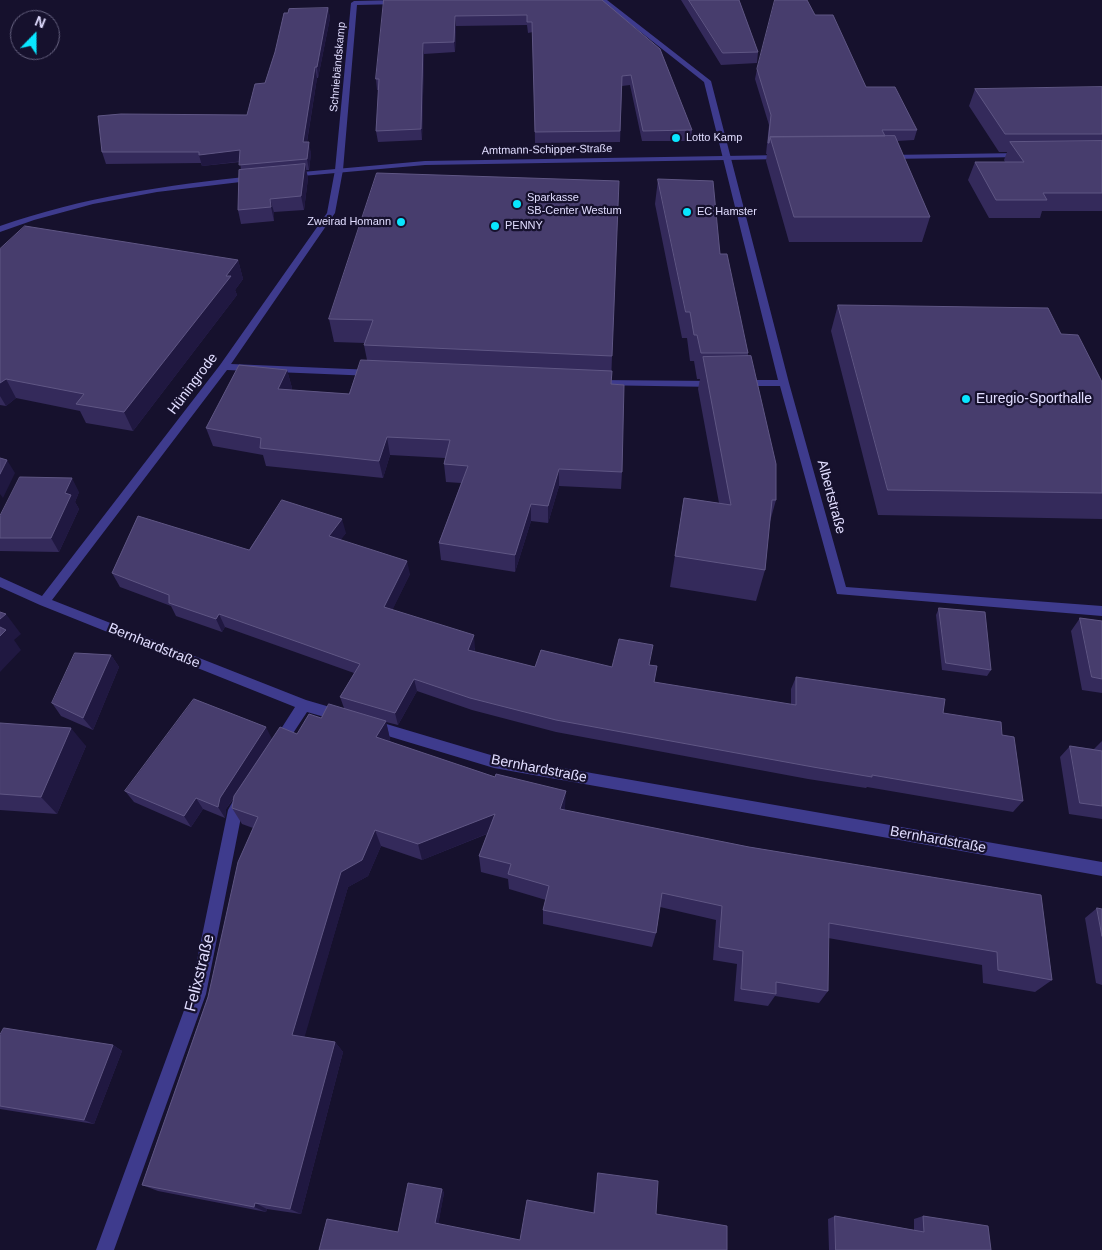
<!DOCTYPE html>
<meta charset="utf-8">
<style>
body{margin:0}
#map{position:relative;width:1102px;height:1250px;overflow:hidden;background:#16112d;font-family:Arial,sans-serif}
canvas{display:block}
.north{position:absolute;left:10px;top:10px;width:50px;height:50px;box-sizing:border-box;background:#16112d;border:1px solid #676381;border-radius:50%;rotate:22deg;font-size:14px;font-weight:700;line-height:20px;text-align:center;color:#e1ddff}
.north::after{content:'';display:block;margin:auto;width:18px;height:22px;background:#09e6ff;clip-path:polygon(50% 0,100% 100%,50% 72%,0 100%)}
</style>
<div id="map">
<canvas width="1102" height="1250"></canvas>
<div class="north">N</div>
</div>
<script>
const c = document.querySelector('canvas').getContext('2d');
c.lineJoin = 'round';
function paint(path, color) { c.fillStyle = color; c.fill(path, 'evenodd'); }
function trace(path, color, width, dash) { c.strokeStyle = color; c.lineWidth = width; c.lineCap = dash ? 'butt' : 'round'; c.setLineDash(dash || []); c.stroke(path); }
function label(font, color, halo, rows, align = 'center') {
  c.font = font + ' Arial,sans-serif'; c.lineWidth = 4.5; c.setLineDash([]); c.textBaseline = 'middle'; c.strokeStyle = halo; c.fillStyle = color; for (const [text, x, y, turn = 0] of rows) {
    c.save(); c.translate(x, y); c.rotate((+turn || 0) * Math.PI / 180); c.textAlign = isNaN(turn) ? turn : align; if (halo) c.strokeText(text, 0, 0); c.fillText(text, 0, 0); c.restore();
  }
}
paint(new Path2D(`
 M600,0H607L711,81L789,383L846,587L1102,606V616L837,594L780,386H741L736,383L741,380H778L704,82Z
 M354,1L400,0L403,2L400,4L357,5L343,170L335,213L231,364L373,370L378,373L373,376L227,370L52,600L306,700L347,712L349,716L347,720L342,722L307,712L284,747L279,749L274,747L272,743L295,707L40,605L0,587V577L42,596L220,365L327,213L335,170L351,3Z
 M596,380L716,381L721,384L716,387L592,385L591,383Z
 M373,720L494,756L1102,862V876L494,768L368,730L366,726L368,722Z
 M242,793L247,794L249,799L242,812L206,994L114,1250H96L190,994L228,810L237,794Z`), '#3e3b8d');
paint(new Path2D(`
 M1021,153H1024V157L888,159L884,157L888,155Z
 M783,155H786V159L425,165L291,177L287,175L291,173L425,161Z
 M254,176L258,178L257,180L157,192L93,204L34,220L0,232V226C83,197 167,185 254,176Z`), '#3e3b8d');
paint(new Path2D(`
 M384,0H602L692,130L691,141H642L630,85L622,86L620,142L535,143L533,32L528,33L527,25L456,26L455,52L424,54L422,140L378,142L376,131L379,90H377L376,79Z
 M681,0H739L758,52L757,63L721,65Z
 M328,8L330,18L318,78H317L307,142L311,153L309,170H306L308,178L304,210L274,212V221L241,224L238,210L241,170L240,162L202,166L201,163L106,164L102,152L247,115L265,83Z
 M815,15L866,87L917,130L914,140L897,141L930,217L922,242H789L766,161L767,154H766L769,125L755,79L757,69Z
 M1102,87V211H1042L1040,218H989L968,180L975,162H1005L1004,160L1007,152H999L969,106L975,89Z
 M377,173L612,356L611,384L622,472L621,489L559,486L548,523L531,521L515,572L441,560L439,543L461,483L446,482L444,464L445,458L390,455L383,478L266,466L263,455L213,446L206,428L287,370L292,388L291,390L349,394L367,360L364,345L365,343L334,342L329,319Z
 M658,179L720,254L748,353V356L776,500L769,525L765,570L756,601L670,587L684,498L719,503L698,389L700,379H697L694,361H690L687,338H682L655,204Z
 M0,249L238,260L243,279L235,290L237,295L133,431L86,423L80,411L16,398L6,406L0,405Z
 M838,305L1061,334L1102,382V519L878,515L831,331Z
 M79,492L75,502L79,509L59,552L0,551V516Z
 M346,533L340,540L410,574L392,610L475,648L474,652L535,667H612L650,665L654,682L791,705V689L796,677L943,713L1002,735L1023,801L1013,812L867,787L866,788L808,779L556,732L472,710L417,691L398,725L386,722L390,739L389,741L565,808L564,810L749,847L1041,895L1052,980L1035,992L983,983L982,965L828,938V991L819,1003L775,996L768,1006L734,1001L737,964L713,960L716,920L660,907L656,933L652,947L543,924V910L546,900L509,889L508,879L481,872L479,856L487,834L422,860L381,846L368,876L348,887L304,1037L335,1042L343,1052L301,1214L267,1209L266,1212L158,1191L142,1185L208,997L253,828L242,824L232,808L234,798L226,809L225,818L203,809L191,827L134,802L125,791L272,739L297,734L321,718L344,708L340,697L354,673L225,627L222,632L176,616L171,606L120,587L112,573L249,550Z
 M939,608L991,670L987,676L942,670L936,615Z
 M1080,618L1102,621V693L1082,690L1071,631Z
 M111,655L119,667L93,730L61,716L52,703Z
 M0,723L86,746L57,814L0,810Z
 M1102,741V819L1069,814L1060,757L1070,746L1094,749Z
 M1097,908L1102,909V985L1096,983L1085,918Z
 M0,1035L113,1045L122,1051L94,1124L0,1109Z
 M598,1173L656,1214L727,1250H319L398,1232L442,1189L444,1193L438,1224L520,1240L593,1213Z
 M835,1216L914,1230V1219L923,1216L991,1250H829L828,1219Z`), '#342a5b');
paint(new Path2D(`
 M328,8L330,18L318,78L317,67Z
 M455,16L456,26L455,52L454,42Z
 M423,43L424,54L422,140L421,129Z
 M315,67L317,78L305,153L303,142Z
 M309,142L311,153L309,170L307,159Z
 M240,150L243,161L202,166L199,155Z
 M305,164L308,178L304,210L301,196Z
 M270,199L274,212V221L271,207Z
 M238,260L243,279L235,290L237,295L133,431L124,412Z
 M287,370L292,388L283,407L278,389Z
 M6,379L16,398L6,406L0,396V383Z
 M387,437L390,455L383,478L379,461Z
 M7,460L15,473L3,498L0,494V474Z
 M559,469V486L548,523V506Z
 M72,478L79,492L75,502L79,509L59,552L51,538L65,493Z
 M531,504V521L515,572V555Z
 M342,519L346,533L333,550L329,536Z
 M407,561L410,574L387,621L384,607Z
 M6,614L21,634L14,640L21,650L0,672V619Z
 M219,614L225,627L222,632L216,619Z
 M474,635L475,648L469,663L468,650Z
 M111,655L119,667L93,730L83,718Z
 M414,679L417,691L398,725L395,713Z
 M386,721L390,739L382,755L376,737Z
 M266,727L272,739L226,809L225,818L218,807L220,798Z
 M71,728L86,746L57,814L41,797Z
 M566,791L565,808L560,826V809Z
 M196,798L203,809L191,827L184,816Z
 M495,814L496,830L422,860L418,844Z
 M375,830L381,846L368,876L348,887L302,1046L292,1035L341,872Z
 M335,1042L343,1052L301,1214L290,1209Z
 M113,1045L122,1051L94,1124L84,1120Z
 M442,1189L444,1193L438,1226L435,1223Z
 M255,1203L267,1209L266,1212L254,1207Z`), '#201841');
const building = new Path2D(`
 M384,0H602L660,49L692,130L643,131L631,75L622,76L620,131L535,132L532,22H527V15L455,16L454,42L423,43L421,129L376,131L379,79H376Z
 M689,0H739L758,52L723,53Z
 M775,0H807L815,15H833L866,87H895L917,130H882L885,136L770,137L769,143H768L771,115L757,69Z
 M328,8L317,67H315L303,142H309L307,159L239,165L240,150L199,155V152H102L98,116L121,114L247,115L255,84L265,83L275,52L284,13H288L289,9Z
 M1102,87V134H1005L975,89Z
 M895,136L930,217H794L770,137Z
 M1102,141V193H1043L1047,200H996L975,162H1024L1010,142Z
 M305,164L301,196L270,199L271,207L238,210L239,170Z
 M377,173L619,181L612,356L364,345L373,320L329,319Z
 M658,179L713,181L720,254H727L748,353H701L697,335H694L690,312H686Z
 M25,226L238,260L226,276H231L124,412L76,404L84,394L6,379L0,383V249Z
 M838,305L1048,308L1061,334L1078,335L1102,382V493L888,490Z
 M751,356L776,464V500H772L765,570L675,556L684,498L731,505L703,357Z
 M361,360L612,371L611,384L624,385L622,472L559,469L548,506L531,504L515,555L439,543L468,466L444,464L450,440L387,437L379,461L260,448L261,438L206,428L239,365L287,370L278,389L349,394Z
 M0,458L7,460L0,474Z
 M20,477L72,478L65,493L71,495L51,538H0V516Z
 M282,500L342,519L329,536L407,561L384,607L474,635L468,650L535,667L541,650L612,667L619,639L653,645L649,665L657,666L654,682L796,705V677L945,699L943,713L1001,722L1002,735L1014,737L1023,801L872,775V777L813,767L556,720L470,698L414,679L395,713L340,697L360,664L219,614L216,619L169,603V595L112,573L138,516L249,550Z
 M939,608L985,612L991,670L946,663Z
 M0,612L6,614L0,619Z
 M1080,618L1102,621V679L1092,677Z
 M0,627L6,630L0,636Z
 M75,653L111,655L83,718L52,703Z
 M194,699L266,727L220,798L218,807L196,798L184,816L125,791Z
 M329,704L386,721L376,737L495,777L496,774L566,791L560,809L749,847L1041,895L1052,980L998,970L997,952L829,923L828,991L776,982V994L741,989L743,951L719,947L722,906L662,893L656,933L543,910L549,886L508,874L511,864L479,856L495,814L418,844L375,830L362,860L341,872L292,1035L335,1042L290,1209L255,1203L254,1207L142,1185L208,997L238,862L258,817L232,808L234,796L280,727L297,734L309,714L321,718Z
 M0,723L71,728L41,797L0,794Z
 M1070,746L1102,751V806L1080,803Z
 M1097,908L1102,909V936Z
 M4,1028L113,1045L84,1120L0,1106V1035Z
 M598,1173L658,1181L656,1214L727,1226V1250H319L327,1219L398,1232L408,1183L442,1189L435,1223L520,1240L527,1200L594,1213Z
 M835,1216L924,1232L923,1216L988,1226L991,1250H836Z`);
paint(building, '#473d6d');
trace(building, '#5f5684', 1);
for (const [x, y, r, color] of [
 [676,138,5,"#09e6ff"],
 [517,204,5,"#09e6ff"],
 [687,212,5,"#09e6ff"],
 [401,222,5,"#09e6ff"],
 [495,226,5,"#09e6ff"],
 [966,399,5,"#09e6ff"]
]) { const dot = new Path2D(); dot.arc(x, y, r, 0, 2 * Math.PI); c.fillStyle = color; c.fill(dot); trace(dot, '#16112d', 2); }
label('11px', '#e1ddff', '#16112d', [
 ["Schniebändskamp",338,67,-85],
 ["Amtmann-Schipper-Straße",547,150,-1]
]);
label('11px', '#e1ddff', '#16112d', [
 ["Lotto Kamp",686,138],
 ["Sparkasse",527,198],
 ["SB-Center Westum",527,211],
 ["EC Hamster",697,212],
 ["Zweirad Homann",391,222,"right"],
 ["PENNY",505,226]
], 'left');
label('14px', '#e1ddff', '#16112d', [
 ["Hüningrode",193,384,-53],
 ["Albertstraße",831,497,75],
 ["Bernhardstraße",154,646,22],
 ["Bernhardstraße",539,769,11],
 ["Bernhardstraße",938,840,10]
]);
label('14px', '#e1ddff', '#16112d', [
 ["Euregio-Sporthalle",976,399]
], 'left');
label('16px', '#e1ddff', '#16112d', [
 ["Felixstraße",200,973,-76]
]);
</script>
